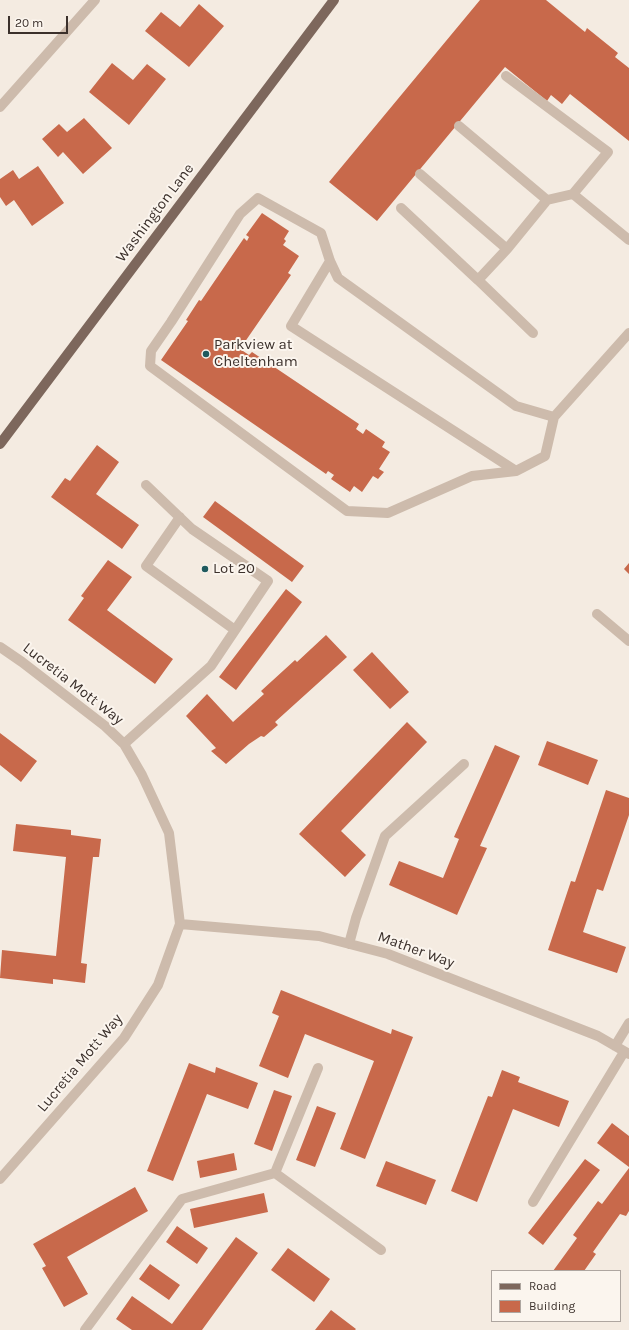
<!DOCTYPE html>
<style>
body{margin:0}
#map{position:relative;width:629px;height:1330px;overflow:hidden;background:#f4ebe1;font-family:Karla,sans-serif}
canvas{display:block}
.legend{position:absolute;left:491px;top:1270px;width:130px;height:52px;box-sizing:border-box;background:#fbf5ee;border:1px solid #aea6a0;margin:0;padding:5px 7px;list-style:none;font-size:12px;color:#3b302b}
.legend li{display:flex;align-items:center;gap:8px;height:20px}
.legend b{width:20px;border:1px solid #aea6a0}
.scale{position:absolute;left:8px;top:16px;width:60px;height:18px;box-sizing:border-box;border:2px solid #3b302b;border-top:0;padding-left:5px;font-size:12px;line-height:14px;white-space:nowrap;color:#3b302b;-webkit-text-stroke:3px #fbf5ee;paint-order:stroke}
</style>
<div id="map">
<canvas width="629" height="1330"></canvas>
<ul class="legend">
<li><b style="height:5px;background:#7d675c"></b>Road</li>
<li><b style="height:11px;background:#c8694b"></b>Building</li>
</ul>
<div class="scale">20 m</div>
</div>
<script>
const c = document.querySelector('canvas').getContext('2d');
c.lineJoin = 'round';
function paint(path, color) { c.fillStyle = color; c.fill(path, 'evenodd'); }
function trace(path, color, width, dash) { c.strokeStyle = color; c.lineWidth = width; c.lineCap = dash ? 'butt' : 'round'; c.setLineDash(dash || []); c.stroke(path); }
function label(font, color, halo, rows, align = 'center') {
  c.font = font + ' Karla,sans-serif'; c.lineWidth = 4; c.setLineDash([]); c.textBaseline = 'middle'; c.strokeStyle = halo; c.fillStyle = color; for (const [text, x, y, turn = 0] of rows) {
    c.save(); c.translate(x, y); c.rotate((+turn || 0) * Math.PI / 180); c.textAlign = isNaN(turn) ? turn : align; if (halo) c.strokeText(text, 0, 0); c.fillText(text, 0, 0); c.restore();
  }
}
paint(new Path2D(`
 M480,0H546L585,32L587,28L618,53L615,57L629,68V141L570,94L562,104L551,95L547,101L505,67L377,221L329,182Z
 M199,4L224,26L189,67L145,31L161,12L180,27Z
 M112,63L133,80L147,64L166,79L129,125L89,92Z
 M84,118L112,148L83,174L63,152L58,157L42,139L59,124L67,132Z
 M38,166L64,203L32,226L14,200L6,206L0,197V179L13,170L19,179Z
 M262,213L289,231L284,239L286,241L283,245L299,256L288,273L291,275L240,349L249,355L252,352L359,424L356,429L363,434L366,429L385,442L382,447L390,452L379,469L384,472L378,479L373,476L362,492L354,486L350,492L331,479L334,475L328,471L326,474L161,360L188,321L186,320L199,300L201,301L244,238L247,241L249,237L246,235Z
 M97,445L119,462L96,494L139,525L122,549L51,497L65,478L70,481Z
 M215,501L304,566L292,582L203,517Z
 M108,560L132,577L107,610L173,659L155,684L68,620L84,598L81,596Z
 M629,563V574L624,569Z
 M286,589L302,602L236,690L219,677Z
 M326,635L347,657L275,722L278,725L264,737L261,736L249,744L226,764L211,751L216,748L186,716L207,694L233,722L264,694L261,691L295,660L297,662Z
 M372,652L409,692L390,709L353,670Z
 M407,722L427,742L341,831L366,855L345,877L299,834Z
 M0,733L37,761L21,782L0,765Z
 M547,741L598,760L588,785L538,765Z
 M495,745L520,756L480,846L487,848L457,915L389,885L399,861L443,878L459,839L454,837Z
 M606,790L629,798V815L603,891L597,889L583,932L626,947L617,973L548,950L571,881L575,882Z
 M16,824L71,830V835L101,839L99,857H93L81,963L87,964L85,983L53,979V984L0,978L2,950L56,956L66,857L13,851Z
 M281,990L391,1034L392,1029L413,1037L365,1159L340,1149L374,1061L305,1034L288,1078L259,1066L279,1016L272,1013Z
 M189,1063L215,1073L216,1067L258,1083L248,1109L207,1094L173,1181L147,1171Z
 M502,1070L520,1077L518,1082L569,1101L559,1127L513,1109L477,1202L451,1191L488,1096L492,1097Z
 M274,1090L292,1096L272,1151L254,1144Z
 M317,1106L336,1113L315,1167L296,1160Z
 M612,1123L629,1136V1167L597,1143Z
 M234,1153L237,1170L200,1178L197,1161Z
 M585,1159L600,1170L543,1245L528,1233Z
 M386,1161L436,1180L426,1205L376,1186Z
 M629,1168V1211L626,1216L620,1214L593,1252L596,1254L584,1271H553L577,1238L573,1235L598,1201L602,1204Z
 M135,1187L148,1211L67,1257L88,1294L64,1307L42,1268L46,1266L33,1244Z
 M264,1193L268,1212L194,1228L190,1209Z
 M177,1226L208,1248L197,1264L166,1242Z
 M236,1237L258,1253L202,1330H132L116,1319L132,1296L172,1324Z
 M288,1248L330,1279L314,1302L271,1270Z
 M150,1264L180,1285L169,1300L139,1279Z
 M331,1310L356,1329L355,1330H315Z`), '#c8694b');
trace(new Path2D(`
 M506,76L608,152L573,194L629,240
 M0,107L95,0
 M459,126L547,200L573,194
 M420,174L507,249L547,200
 M401,208L478,280L507,249
 M330,261L291,326L516,471L545,456L554,417
 M478,280L533,333
 M516,471L472,476L388,513L347,511L150,366L151,351L171,322L240,214L258,198L321,233L330,261L338,278L516,406L554,417L629,333
 M180,517L146,566L235,630
 M597,614L629,641
 M0,647L22,662L105,726L124,744L142,775L169,833L180,924L158,985L124,1038L0,1179
 M124,744L211,666L268,581L192,529L146,485
 M180,924L319,936L388,954L598,1036L629,1054
 M349,944L356,918L385,836L464,764
 M615,1046L629,1023
 M275,1173L381,1250
 M533,1202L624,1052
 M85,1330L182,1199L275,1173L318,1068`), '#cdbbac', 10);
trace(new Path2D(`
 M0,444L334,0`), '#7d675c', 10);
for (const [x, y, r, color] of [
 [206,354,4,"#1f5a5e"],
 [205,569,4,"#1f5a5e"]
]) { const dot = new Path2D(); dot.arc(x, y, r, 0, 2 * Math.PI); c.fillStyle = color; c.fill(dot); trace(dot, '#fbf5ee', 1.5); }
label('15px', '#3b302b', '#fbf5ee', [
 ["Washington Lane",155,213,-53],
 ["Lucretia Mott Way",73,684,38],
 ["Mather Way",416,950,20],
 ["Lucretia Mott Way",80,1063,-50]
]);
label('15px', '#3b302b', '#fbf5ee', [
 ["Parkview at",214,345],
 ["Cheltenham",214,362],
 ["Lot 20",213,569]
], 'left');
</script>
